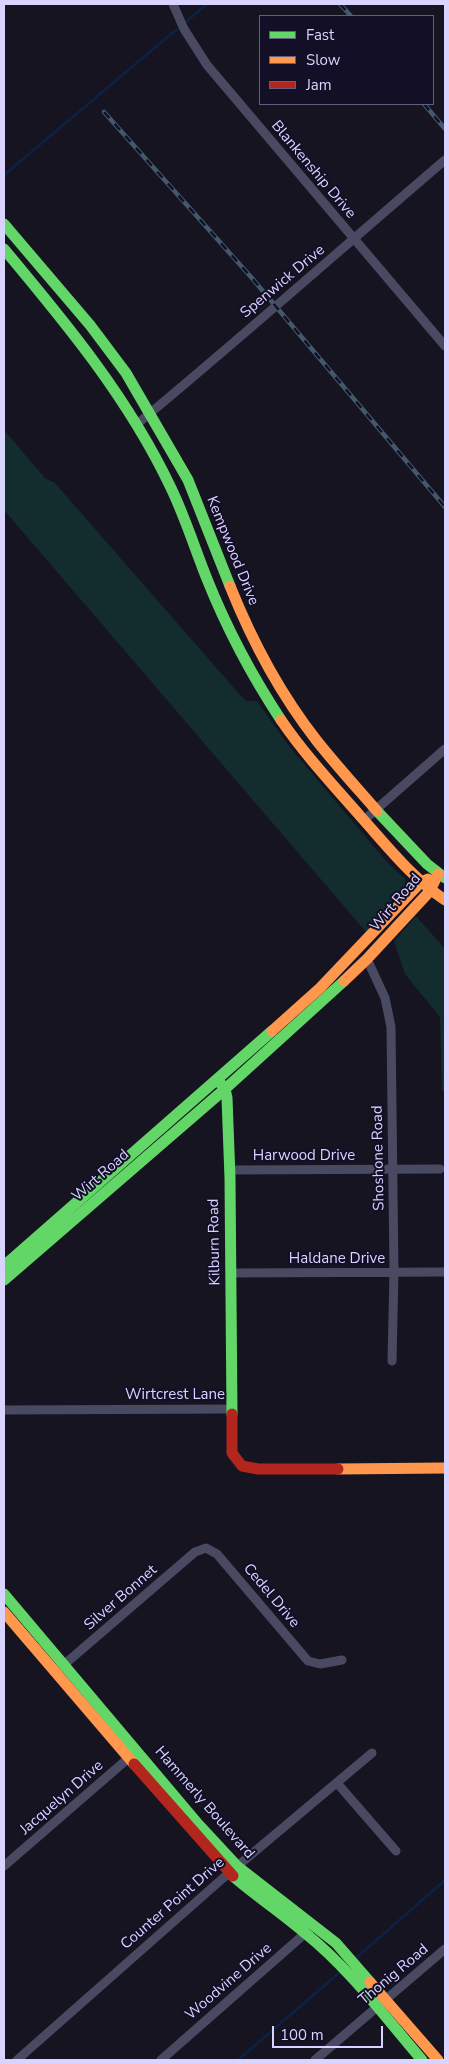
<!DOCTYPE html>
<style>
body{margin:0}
#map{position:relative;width:449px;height:2064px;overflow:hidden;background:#161421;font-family:"Nunito Sans",sans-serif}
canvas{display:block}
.frame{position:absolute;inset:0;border:5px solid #d9d4ff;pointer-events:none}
.legend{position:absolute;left:259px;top:15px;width:175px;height:90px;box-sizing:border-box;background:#130f26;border:1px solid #625e7d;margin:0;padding:6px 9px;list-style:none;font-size:15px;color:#d9d4ff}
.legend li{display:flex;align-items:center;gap:10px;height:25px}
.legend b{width:25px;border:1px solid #625e7d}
.scale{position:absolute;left:272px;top:2026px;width:111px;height:22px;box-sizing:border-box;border:2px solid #d9d4ff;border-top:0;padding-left:6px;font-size:15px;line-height:18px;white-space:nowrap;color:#d9d4ff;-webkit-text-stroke:4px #130f26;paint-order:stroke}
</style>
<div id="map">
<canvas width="449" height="2064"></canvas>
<div class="frame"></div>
<ul class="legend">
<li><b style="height:6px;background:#63d668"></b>Fast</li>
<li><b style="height:6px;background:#ff974d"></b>Slow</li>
<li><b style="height:6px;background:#b3261e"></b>Jam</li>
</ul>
<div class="scale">100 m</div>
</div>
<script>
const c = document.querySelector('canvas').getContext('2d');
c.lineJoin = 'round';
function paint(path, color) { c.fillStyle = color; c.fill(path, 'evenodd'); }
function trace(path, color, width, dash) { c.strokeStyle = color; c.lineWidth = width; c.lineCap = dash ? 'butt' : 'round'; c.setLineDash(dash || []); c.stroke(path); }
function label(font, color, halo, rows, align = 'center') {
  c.font = font + ' "Nunito Sans",sans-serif'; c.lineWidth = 4; c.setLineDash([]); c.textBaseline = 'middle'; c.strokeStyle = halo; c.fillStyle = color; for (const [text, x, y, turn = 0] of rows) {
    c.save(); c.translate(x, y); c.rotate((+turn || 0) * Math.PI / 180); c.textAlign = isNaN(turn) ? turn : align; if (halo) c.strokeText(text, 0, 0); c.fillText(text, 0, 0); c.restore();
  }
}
paint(new Path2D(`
 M4,430L45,478L55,483L233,687L246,701H257L289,746L386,861L405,879V886L366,932L4,510Z
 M416,916L445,949V1091H442L440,1017L405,974L394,941Z`), '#132c2d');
trace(new Path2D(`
 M187,21L207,4
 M4,175L177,29
 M356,1958L445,1880
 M238,2060L340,1972`), '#0d2144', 2.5);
trace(new Path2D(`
 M173,4L184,29L207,65L445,346
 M137,424C241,338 342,248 445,160
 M364,820L445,749
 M367,959L385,998L391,1027L394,1272L392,1361
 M230,1170L440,1169
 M231,1273L443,1272
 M4,1410L232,1409
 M59,1669L195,1552L206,1548L217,1554L308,1661L320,1664L342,1660
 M337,1783L396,1851
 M4,1866L132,1755
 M17,2060L222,1879L372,1753
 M161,2060L309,1930
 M315,2060L445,1949`), '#4a4962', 9);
trace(new Path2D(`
 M4,224L90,325L126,373L188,480L230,586
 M4,249C66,323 129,399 171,488C185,517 195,549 207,579C227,629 252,676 281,720
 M377,811L427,864L445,878
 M217,1079L225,1089L227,1098L230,1178L232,1414
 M4,1266L272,1031
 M4,1280L225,1089L344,981
 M4,1594L198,1824L237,1866L336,1943L370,1982
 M233,1876C256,1896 282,1913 305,1933C350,1969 385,2017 422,2060`), '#63d668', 11);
trace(new Path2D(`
 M230,586C252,641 281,695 317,741C336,765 357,788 377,811
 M281,720C305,755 333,785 361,817C388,847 412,878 445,900
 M344,981L367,959L430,891L438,874
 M272,1031L320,988L421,882L428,879
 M338,1469L445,1468
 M4,1612L134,1764
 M370,1982L438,2060`), '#ff974d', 11);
trace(new Path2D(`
 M232,1414V1453L242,1466L258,1469H338
 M134,1764L233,1876`), '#b3261e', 11);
const rail = new Path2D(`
 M340,4L351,16
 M424,104L445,129
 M104,112L251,277L445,507`);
trace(rail, '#43596b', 4.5);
trace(rail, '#130f26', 2.5, [8]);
label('15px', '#d9d4ff', '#130f26', [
 ["Blankenship Drive",313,170,50],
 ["Spenwick Drive",283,282,-40],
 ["Kempwood Drive",232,551,68],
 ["Wirt Road",396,903,-50],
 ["Harwood Drive",304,1156],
 ["Shoshone Road",379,1158,-91],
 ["Wirt Road",101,1176,-41],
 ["Kilburn Road",215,1242,-91],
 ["Haldane Drive",337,1259],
 ["Wirtcrest Lane",175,1395],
 ["Cedel Drive",271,1596,50],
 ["Silver Bonnet",121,1598,-41],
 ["Jacquelyn Drive",62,1798,-41],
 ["Hammerly Boulevard",204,1803,49],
 ["Counter Point Drive",173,1904,-41],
 ["Thonig Road",394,1975,-40],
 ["Woodvine Drive",229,1982,-41]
]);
</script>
